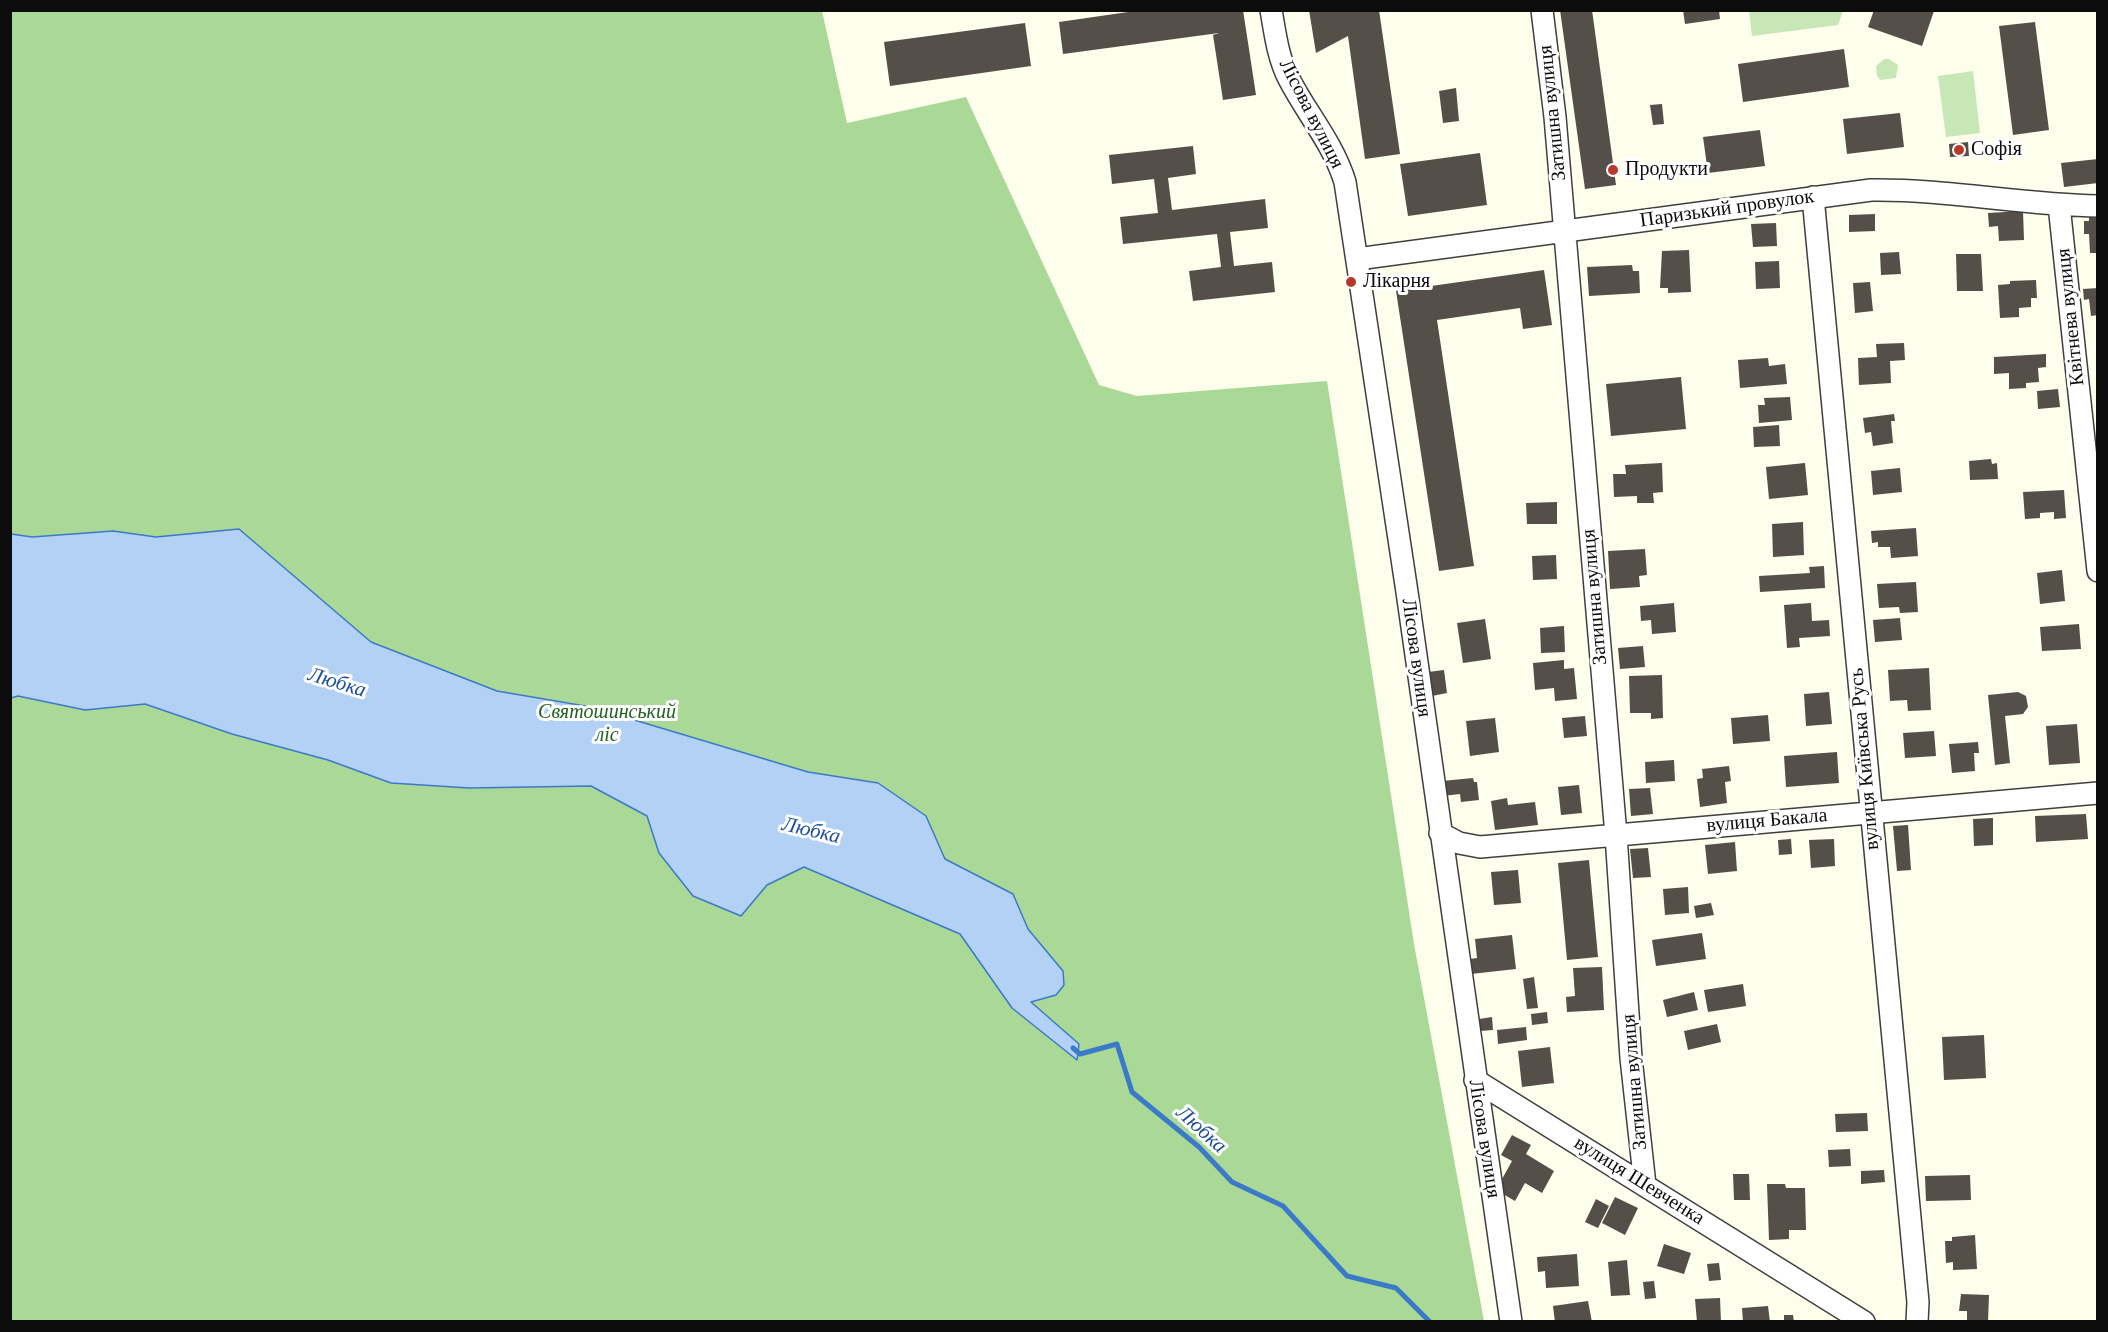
<!DOCTYPE html>
<meta charset="utf-8">
<style>
body{margin:0}
#map{position:relative;width:2108px;height:1332px;overflow:hidden;background:#fefeec;font-family:"Times New Roman",serif}
canvas{display:block}
.frame{position:absolute;inset:0;border:12px solid #0c0c0c;pointer-events:none}
</style>
<div id="map">
<canvas width="2108" height="1332"></canvas>
<div class="frame"></div>
</div>
<script>
const c = document.querySelector('canvas').getContext('2d');
c.lineJoin = 'round';
function paint(path, color) { c.fillStyle = color; c.fill(path, 'evenodd'); }
function trace(path, color, width, dash) { c.strokeStyle = color; c.lineWidth = width; c.lineCap = dash ? 'butt' : 'round'; c.setLineDash(dash || []); c.stroke(path); }
function label(font, color, halo, rows, align = 'center') {
  c.font = font + ' "Times New Roman",serif'; c.lineWidth = 6; c.setLineDash([]); c.textBaseline = 'middle'; c.strokeStyle = halo; c.fillStyle = color; for (const [text, x, y, turn = 0] of rows) {
    c.save(); c.translate(x, y); c.rotate((+turn || 0) * Math.PI / 180); c.textAlign = isNaN(turn) ? turn : align; if (halo) c.strokeText(text, 0, 0); c.fillText(text, 0, 0); c.restore();
  }
}
paint(new Path2D(`
 M1749,11V10L1843,11L1838,25L1752,36Z
 M1884,59H1889L1898,65L1896,78L1880,80L1877,76L1876,66Z
 M1973,71L1980,133L1946,137L1938,76Z`), '#c8e7b7');
paint(new Path2D(`
 M10,11H822L847,123L966,97L1099,385L1137,396L1327,381L1414,944L1484,1321H11Z`), '#aad897');
const water = new Path2D(`
 M239,529L371,642L497,691L591,707L808,772L878,783L926,816L945,859L1013,894L1028,929L1063,971L1064,985L1056,995L1031,1002L1079,1044L1077,1060L1012,1008L960,934L804,867L767,885L741,916L693,896L659,853L647,816L591,786L469,788L391,783L328,760L232,734L145,704L85,710L18,696L11,698V534L32,537L113,531L156,537Z`);
paint(water, '#b2d1f4');
trace(water, '#3b7ac9', 1.5);
trace(new Path2D(`
 M1073,1048L1080,1054L1117,1044L1132,1092L1199,1147L1232,1182L1283,1206L1347,1276L1396,1288L1430,1322`), '#3b7ac9', 5);
paint(new Path2D(`
 M1142,10H1243L1256,95L1223,100L1213,35L1219,33L1063,54L1059,22Z
 M1309,10H1379L1400,154L1365,159L1348,36L1316,53Z
 M1560,10H1592L1616,185L1585,189Z
 M1683,10H1719L1720,19L1685,24Z
 M1874,10H1932L1934,11L1922,46L1868,27Z
 M2035,22L2049,130L2013,135L1999,26Z
 M1025,23L1031,66L890,86L884,42Z
 M1844,49L1849,87L1743,102L1738,64Z
 M1456,88L1459,121L1443,123L1439,91Z
 M1662,104L1664,124L1653,125L1650,105Z
 M1900,113L1904,147L1847,154L1843,119Z
 M1760,130L1765,166L1708,173L1703,137Z
 M1968,142L1969,156L1950,157L1949,144Z
 M1193,146L1196,174L1168,178L1172,210L1265,199L1268,228L1230,232L1234,266L1272,262L1275,292L1193,301L1189,271L1221,267L1217,234L1123,244L1120,217L1158,213L1154,179L1112,184L1109,155Z
 M1480,153L1487,205L1408,216L1400,164Z
 M2098,159V183L2064,187L2061,163Z
 M2023,211L2024,240L1999,241L1998,226L1989,227L1988,213Z
 M1875,214V231L1849,232V215Z
 M2089,216H2098V253H2090L2089,234H2084V221H2089Z
 M1776,223L1777,246L1753,247L1751,224Z
 M1689,250L1691,292L1668,293V288H1660L1662,251Z
 M1899,252L1901,274L1881,275L1880,253Z
 M1956,254H1981L1983,291H1957Z
 M1779,261L1780,288L1756,289L1755,262Z
 M1632,265L1633,271H1639L1640,293L1589,296L1587,267Z
 M1544,270L1552,325L1523,329L1520,308L1437,320L1474,566L1439,571L1396,291Z
 M2036,280L2037,298H2031V307L2019,308V317L2000,318L1998,285L2010,284V281Z
 M1870,282L1873,311L1855,313L1853,283Z
 M2098,288V315L2091,316L2089,299L2084,300L2083,289Z
 M1904,343L1905,360L1890,361L1891,383L1859,385L1858,358L1877,357L1876,344Z
 M2046,354V367L2038,368L2039,382L2026,383V388L2009,389V373L1994,374V357Z
 M1768,358L1769,366L1785,364L1787,384L1740,388L1738,360Z
 M1681,377L1686,429L1611,436L1606,384Z
 M2058,389L2060,407L2038,409L2037,391Z
 M1790,397L1792,420L1759,423L1758,405H1765L1764,398Z
 M1894,414L1895,421H1891L1893,443L1873,446L1871,432L1865,433L1863,418Z
 M1779,425L1780,446L1754,447L1753,427Z
 M1991,459L1992,464L1997,463L1998,479L1970,480L1969,461Z
 M1662,463L1663,492L1653,493L1654,503H1637V496L1614,497L1613,474H1626L1625,465Z
 M1805,463L1808,495L1769,499L1766,467Z
 M1900,468L1902,492L1873,495L1871,471Z
 M2064,490L2066,518L2054,519V512L2040,513V518L2025,519L2023,492Z
 M1557,502V524H1527L1526,503Z
 M1803,522L1804,555L1773,557L1772,524Z
 M1916,528L1918,556L1891,558L1890,547H1878V542L1872,543L1871,531Z
 M1645,549L1647,575L1639,576L1640,587L1610,589L1608,551Z
 M1556,555L1557,579L1533,580L1532,556Z
 M1824,566L1825,588L1760,592L1759,576L1810,573L1809,567Z
 M2062,570L2065,601L2040,604L2037,573Z
 M1916,582L1918,612L1900,613L1899,607L1879,608L1877,584Z
 M1674,603L1676,632L1652,634L1651,620L1641,621L1640,606Z
 M1811,603L1812,621L1829,620L1830,636L1799,638L1800,647L1787,648L1784,605Z
 M1900,618L1902,640L1875,642L1873,620Z
 M1485,619L1491,659L1463,663L1457,623Z
 M2079,624L2081,649L2042,651L2040,627Z
 M1564,626L1565,652L1541,653L1540,628Z
 M1643,646L1645,667L1620,669L1618,648Z
 M1564,660V669L1574,668L1577,699L1555,701L1554,688L1535,690L1533,663Z
 M1929,668L1931,710L1908,711L1907,700L1890,701L1888,670Z
 M1444,670L1447,693L1432,696L1428,672Z
 M1662,675L1663,718L1651,719V713H1630L1629,676Z
 M1829,692L1832,724L1806,726L1804,694Z
 M2018,692L2026,696L2028,707L2023,714L2005,716L2010,763L1995,765L1988,695Z
 M1768,715L1770,741L1733,744L1731,718Z
 M1585,716L1587,736L1564,738L1562,718Z
 M1495,718L1499,752L1470,756L1466,721Z
 M2077,724L2080,763L2049,765L2046,726Z
 M1934,731L1936,756L1905,758L1903,733Z
 M1978,742L1979,753H1974L1975,771L1952,773L1949,744Z
 M1837,752L1839,783L1786,787L1784,756Z
 M1674,760L1675,781L1646,783L1645,762Z
 M1729,766L1731,781L1725,782L1727,803L1700,807L1697,779L1703,778L1702,769Z
 M1473,778L1474,782H1477L1479,800L1461,802L1460,794L1443,796L1442,781Z
 M1579,785L1582,813L1561,815L1558,787Z
 M1650,788L1653,814L1631,816L1629,789Z
 M1507,798L1508,805L1535,802L1538,825L1495,830L1491,801Z
 M2086,814L2088,839L2036,842L2035,816Z
 M1993,818V845L1974,846L1973,819Z
 M1908,825L1911,870L1897,871L1893,826Z
 M1791,839L1792,854L1779,855L1778,840Z
 M1834,839L1835,866L1811,868L1809,840Z
 M1735,842L1737,871L1708,874L1705,845Z
 M1648,848L1651,877L1633,878L1630,849Z
 M1589,860L1598,957L1567,960L1558,863Z
 M1518,870L1521,903L1494,905L1491,872Z
 M1688,887L1689,913L1665,915L1663,889Z
 M1711,903L1714,915L1696,918L1694,906Z
 M1702,933L1706,959L1656,966L1652,940Z
 M1512,935L1516,969L1471,974L1470,959L1477,958L1475,939Z
 M1602,967L1604,1010L1567,1012L1566,997L1575,996L1573,968Z
 M1534,977L1538,1008L1527,1009L1523,979Z
 M1743,984L1746,1006L1708,1012L1704,990Z
 M1694,992L1698,1010L1667,1017L1663,1000Z
 M1547,1012L1548,1023L1532,1025L1531,1014Z
 M1492,1017L1493,1030L1480,1031L1479,1019Z
 M1717,1024L1721,1042L1688,1050L1684,1031Z
 M1526,1027L1527,1040L1498,1044L1497,1030Z
 M1984,1035L1986,1078L1944,1080L1942,1037Z
 M1550,1047L1554,1083L1522,1087L1518,1051Z
 M1867,1113L1868,1131L1836,1132L1835,1114Z
 M1512,1135L1531,1145L1526,1154L1554,1171L1542,1193L1525,1183L1515,1201L1496,1190L1512,1161L1501,1155Z
 M1850,1149L1851,1166L1829,1167L1828,1150Z
 M1884,1170L1885,1182L1861,1184V1171Z
 M1733,1174H1749L1750,1200H1734Z
 M1970,1175L1971,1200L1926,1201L1925,1176Z
 M1767,1184H1785L1786,1188H1805L1806,1230H1789V1239L1769,1240Z
 M1615,1197L1638,1208L1625,1235L1602,1223Z
 M1596,1199L1609,1206L1598,1228L1585,1222Z
 M1975,1235L1977,1269L1953,1270V1262L1946,1263L1945,1241H1952V1237Z
 M1664,1244L1691,1253L1684,1274L1657,1266Z
 M1577,1254L1579,1286L1546,1288L1545,1271L1538,1272L1537,1257Z
 M1627,1260L1630,1295L1611,1296L1608,1262Z
 M1719,1263L1721,1280L1709,1281L1707,1264Z
 M1654,1281L1656,1298L1645,1299L1643,1282Z
 M1961,1294L1989,1295L1988,1322H1967V1311H1959Z
 M1720,1298L1721,1322H1697L1695,1299Z
 M1588,1301L1592,1322H1555L1553,1306Z
 M1768,1306L1770,1322H1743L1742,1308Z
 M1784,1315H1793L1794,1322H1784Z`), '#544f49');
const minor = new Path2D(`
 M1271,10C1275,33 1278,58 1289,79C1307,114 1333,143 1345,182L1407,592L1511,1322
 M1542,10L1555,117L1616,835L1631,1058L1645,1185
 M1813,197L1918,1302L1917,1322
 M2059,205L2098,571
 M1357,259L1871,190C1948,189 2022,205 2098,206
 M1440,833L1459,843L1480,847L2098,793
 M1475,1080L1864,1322`);
trace(minor, '#3f3f3f', 24);
trace(minor, '#fff', 21);
for (const [x, y, r, color] of [
 [1959,150,6,"#b83829"],
 [1613,170,6,"#b83829"],
 [1351,282,6,"#b83829"]
]) { const dot = new Path2D(); dot.arc(x, y, r, 0, 2 * Math.PI); c.fillStyle = color; c.fill(dot); trace(dot, '#fff', 2); }
label('20px', '#0c0c0c', '#fff', [
 ["Затишна вулиця",1553,113,-96],
 ["Лісова вулиця",1311,114,63],
 ["Паризький провулок",1727,209,-8],
 ["Квітнева вулиця",2071,317,-96],
 ["Затишна вулиця",1595,597,-95],
 ["Лісова вулиця",1416,658,82],
 ["вулиця Київська Русь",1865,759,-95],
 ["вулиця Бакала",1767,821,-5],
 ["Затишна вулиця",1635,1082,-95],
 ["Лісова вулиця",1484,1139,81],
 ["вулиця Шевченка",1639,1181,32]
]);
label('20px', '#0c0c0c', '#fff', [
 ["Софія",1971,150],
 ["Продукти",1625,170],
 ["Лікарня",1363,282]
], 'left');
label('italic 20px', '#22611f', '#fff', [
 ["Святошинський",607,713],
 ["ліс",607,736]
]);
label('italic 21px', '#1a4e9a', '#fff', [
 ["Любка",337,683,17],
 ["Любка",811,831,13],
 ["Любка",1201,1130,42]
]);
</script>
